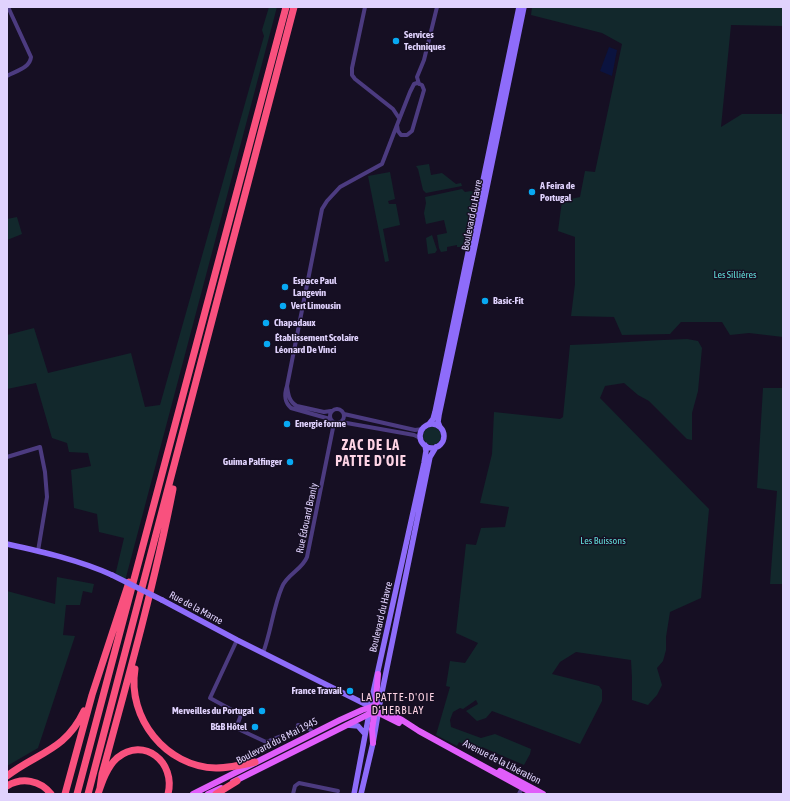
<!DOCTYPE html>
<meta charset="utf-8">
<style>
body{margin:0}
#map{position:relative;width:790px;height:801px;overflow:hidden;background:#160f23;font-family:"Asap Condensed",sans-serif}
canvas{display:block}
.frame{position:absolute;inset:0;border:8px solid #e0d2fd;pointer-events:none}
</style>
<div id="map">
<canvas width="790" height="801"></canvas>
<div class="frame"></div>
</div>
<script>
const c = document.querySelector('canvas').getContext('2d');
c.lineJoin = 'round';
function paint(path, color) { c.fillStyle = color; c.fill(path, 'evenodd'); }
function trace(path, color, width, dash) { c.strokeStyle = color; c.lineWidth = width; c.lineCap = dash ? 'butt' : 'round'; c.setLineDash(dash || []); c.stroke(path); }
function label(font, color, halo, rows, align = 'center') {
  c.font = font + ' "Asap Condensed",sans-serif'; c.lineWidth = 3; c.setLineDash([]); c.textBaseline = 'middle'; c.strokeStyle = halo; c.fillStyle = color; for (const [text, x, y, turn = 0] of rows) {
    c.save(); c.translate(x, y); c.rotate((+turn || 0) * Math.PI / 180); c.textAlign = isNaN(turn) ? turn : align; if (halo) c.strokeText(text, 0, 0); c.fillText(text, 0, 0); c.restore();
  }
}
paint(new Path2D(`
 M269,7H277L125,581L115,576L124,538L99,532L97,514L74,508L71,470L91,466L88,453L69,452L67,443L52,438L36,383L7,389V335L34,328L48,373L131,353L145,407L160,405L264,36L262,30Z
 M532,7H783V26L731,25L721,127L742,114H783V337L749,333L730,335L722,322H681L670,334L622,335L614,317L571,316L575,284V237L558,231L562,201L580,197L585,171L595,172L622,44L602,33L531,15Z
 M429,164L431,175L442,173L456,184L461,183L462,186L426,193L423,190L418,169L416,166Z
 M390,172L395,199L388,201L389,204H396L400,225L383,229L389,261L385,262L368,176Z
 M462,189L465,192L471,191L477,193L465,247H457V245L447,247V251L441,252L439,248L437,235L447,233L444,220L426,224L424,213L426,203L425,197Z
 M17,217L22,234L7,240V219Z
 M432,235L437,250L435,253L428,254L426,238Z
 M687,339L698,341L702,348L698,391L692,413V440L687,439L649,401L638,395L624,383L605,386L600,398L709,509L701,598L670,612L666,637V650L663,661L657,668L662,685L657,695L648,705L632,700V678L631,660L576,652L560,662L552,674L599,686L602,690V701L580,744L492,711L486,718L477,721L466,711L478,704L476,700L463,709L460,708L453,712L450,720L451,727L481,738L495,734L531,749L530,754L524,765L482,747L478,751L459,742L457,746L436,735L450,687L446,686L450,661L465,663L478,643L456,633L466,544L476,545L481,528L505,527L509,507L480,503L492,454L494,412L560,419L563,417L570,345C609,344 648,340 687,339Z
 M763,388H783V584H770L777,491L757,488Z
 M423 436a9 9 0 1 1 18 0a9 9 0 1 1-18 0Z
 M57,577L94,584L92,593L83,591L80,605H66L63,635L75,636L38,748L7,766V591L55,604Z`), '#12282c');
paint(new Path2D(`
 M609,47L617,50L612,76L600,71Z`), '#0b133f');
trace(new Path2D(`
 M365,7L352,68V75L355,79L393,109L399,118
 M7,76C16,71 30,68 31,57L8,7
 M417,83L422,85L424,90L412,131L407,135H401L398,131L397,125L410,92L414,84Z
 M419,84L417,77L424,60L437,7
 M287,386L322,209L327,201L340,187L382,164L397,125
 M330 416a7 7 0 1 1 14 0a7 7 0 1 1-14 0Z
 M344,414L415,430L423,429
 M330,419L291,408C284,402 284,395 287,386C288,394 289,402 297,406L324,412L331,411
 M341,422L414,435L420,438
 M7,457L40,447L45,472L47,497L38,551
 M237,640L210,698L241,715L236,728L266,742L296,730L298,725L308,728L314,733
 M263,653C271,632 273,608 282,587C287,574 302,570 307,557L334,423
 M293,794L295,786L299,783L338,791
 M519,794L522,788`), '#4c3b80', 4);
trace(new Path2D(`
 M429,424L433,419L435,412L519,7
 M420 436a12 12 0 1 1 24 0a12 12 0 1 1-24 0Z
 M440,427L438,422L439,415L476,241L524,7
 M7,544C43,552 79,560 112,575
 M162,600L237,640L371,707
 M347,725L358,726L365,734
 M354,794L373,693L424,463L426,451L425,445
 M361,794L373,743L381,697L430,457L436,447`), '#8e6cfa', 5.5);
trace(new Path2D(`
 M377,710L376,700L378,674
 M372,711L374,717L372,729L373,743
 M500,771L543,794
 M233,782L369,714L379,713L399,723
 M193,794L340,720L362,710L374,706L402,720L419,731L534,794
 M208,794L221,788`), '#e05dfa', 6);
trace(new Path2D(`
 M135,669C127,718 166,767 216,768C229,768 242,765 255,762
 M7,776C38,752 65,751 84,711
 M7,786C22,777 40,780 51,794
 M100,788L102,774C128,679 154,586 173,489
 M65,794L92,695L129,582
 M77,794L286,7
 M88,794L294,7
 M98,794C102,782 107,767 117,758C144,736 176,762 168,794
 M216,794L237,781`), '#f9517e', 7);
trace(new Path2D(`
 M112,575L162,600`), '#8e6cfa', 5.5);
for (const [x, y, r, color] of [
 [396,41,4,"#08a9f3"],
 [532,192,4,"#08a9f3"],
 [285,287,4,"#08a9f3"],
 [485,301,4,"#08a9f3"],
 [283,306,4,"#08a9f3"],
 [266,323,4,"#08a9f3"],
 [267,344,4,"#08a9f3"],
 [287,424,4,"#08a9f3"],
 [290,462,4,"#08a9f3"],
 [350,691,4,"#08a9f3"],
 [262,711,4,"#08a9f3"],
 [255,727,4,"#08a9f3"]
]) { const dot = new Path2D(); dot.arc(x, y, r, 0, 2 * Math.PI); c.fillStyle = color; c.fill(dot); trace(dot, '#160f23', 1.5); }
label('bold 10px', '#e0d2fd', '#160f23', [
 ["Services",404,35],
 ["Techniques",404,47],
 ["A Feira de",540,186],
 ["Portugal",540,198],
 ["Espace Paul",293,281],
 ["Langevin",293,293],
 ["Basic-Fit",493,301],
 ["Vert Limousin",291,306],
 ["Chapadaux",274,323],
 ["Établissement Scolaire",275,338],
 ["Léonard De Vinci",275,350],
 ["Energie forme",295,424],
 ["Guima Palfinger",282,462,"right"],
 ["France Travail",342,691,"right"],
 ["Merveilles du Portugal",254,711,"right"],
 ["B&B Hôtel",247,727,"right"]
], 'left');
label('10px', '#e0d2fd', '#160f23', [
 ["Boulevard du Havre",472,215,-79],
 ["Rue Édouard Branly",307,518,-78],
 ["Rue de la Marne",196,608,28],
 ["Boulevard du Havre",381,617,-77],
 ["Boulevard du 8 Mai 1945",277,741,-27],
 ["Avenue de la Libération",502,762,27]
]);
label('10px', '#60dbd7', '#160f23', [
 ["Les Sillières",735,275],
 ["Les Buissons",603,541]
]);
c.letterSpacing = '1px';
label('11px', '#fed4e5', '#160f23', [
 ["LA PATTE-D'OIE",398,698],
 ["D'HERBLAY",398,711]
]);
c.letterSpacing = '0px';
c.letterSpacing = '1px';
label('bold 14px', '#fed4e5', '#160f23', [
 ["ZAC DE LA",371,446],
 ["PATTE D'OIE",371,462]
]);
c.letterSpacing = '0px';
</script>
